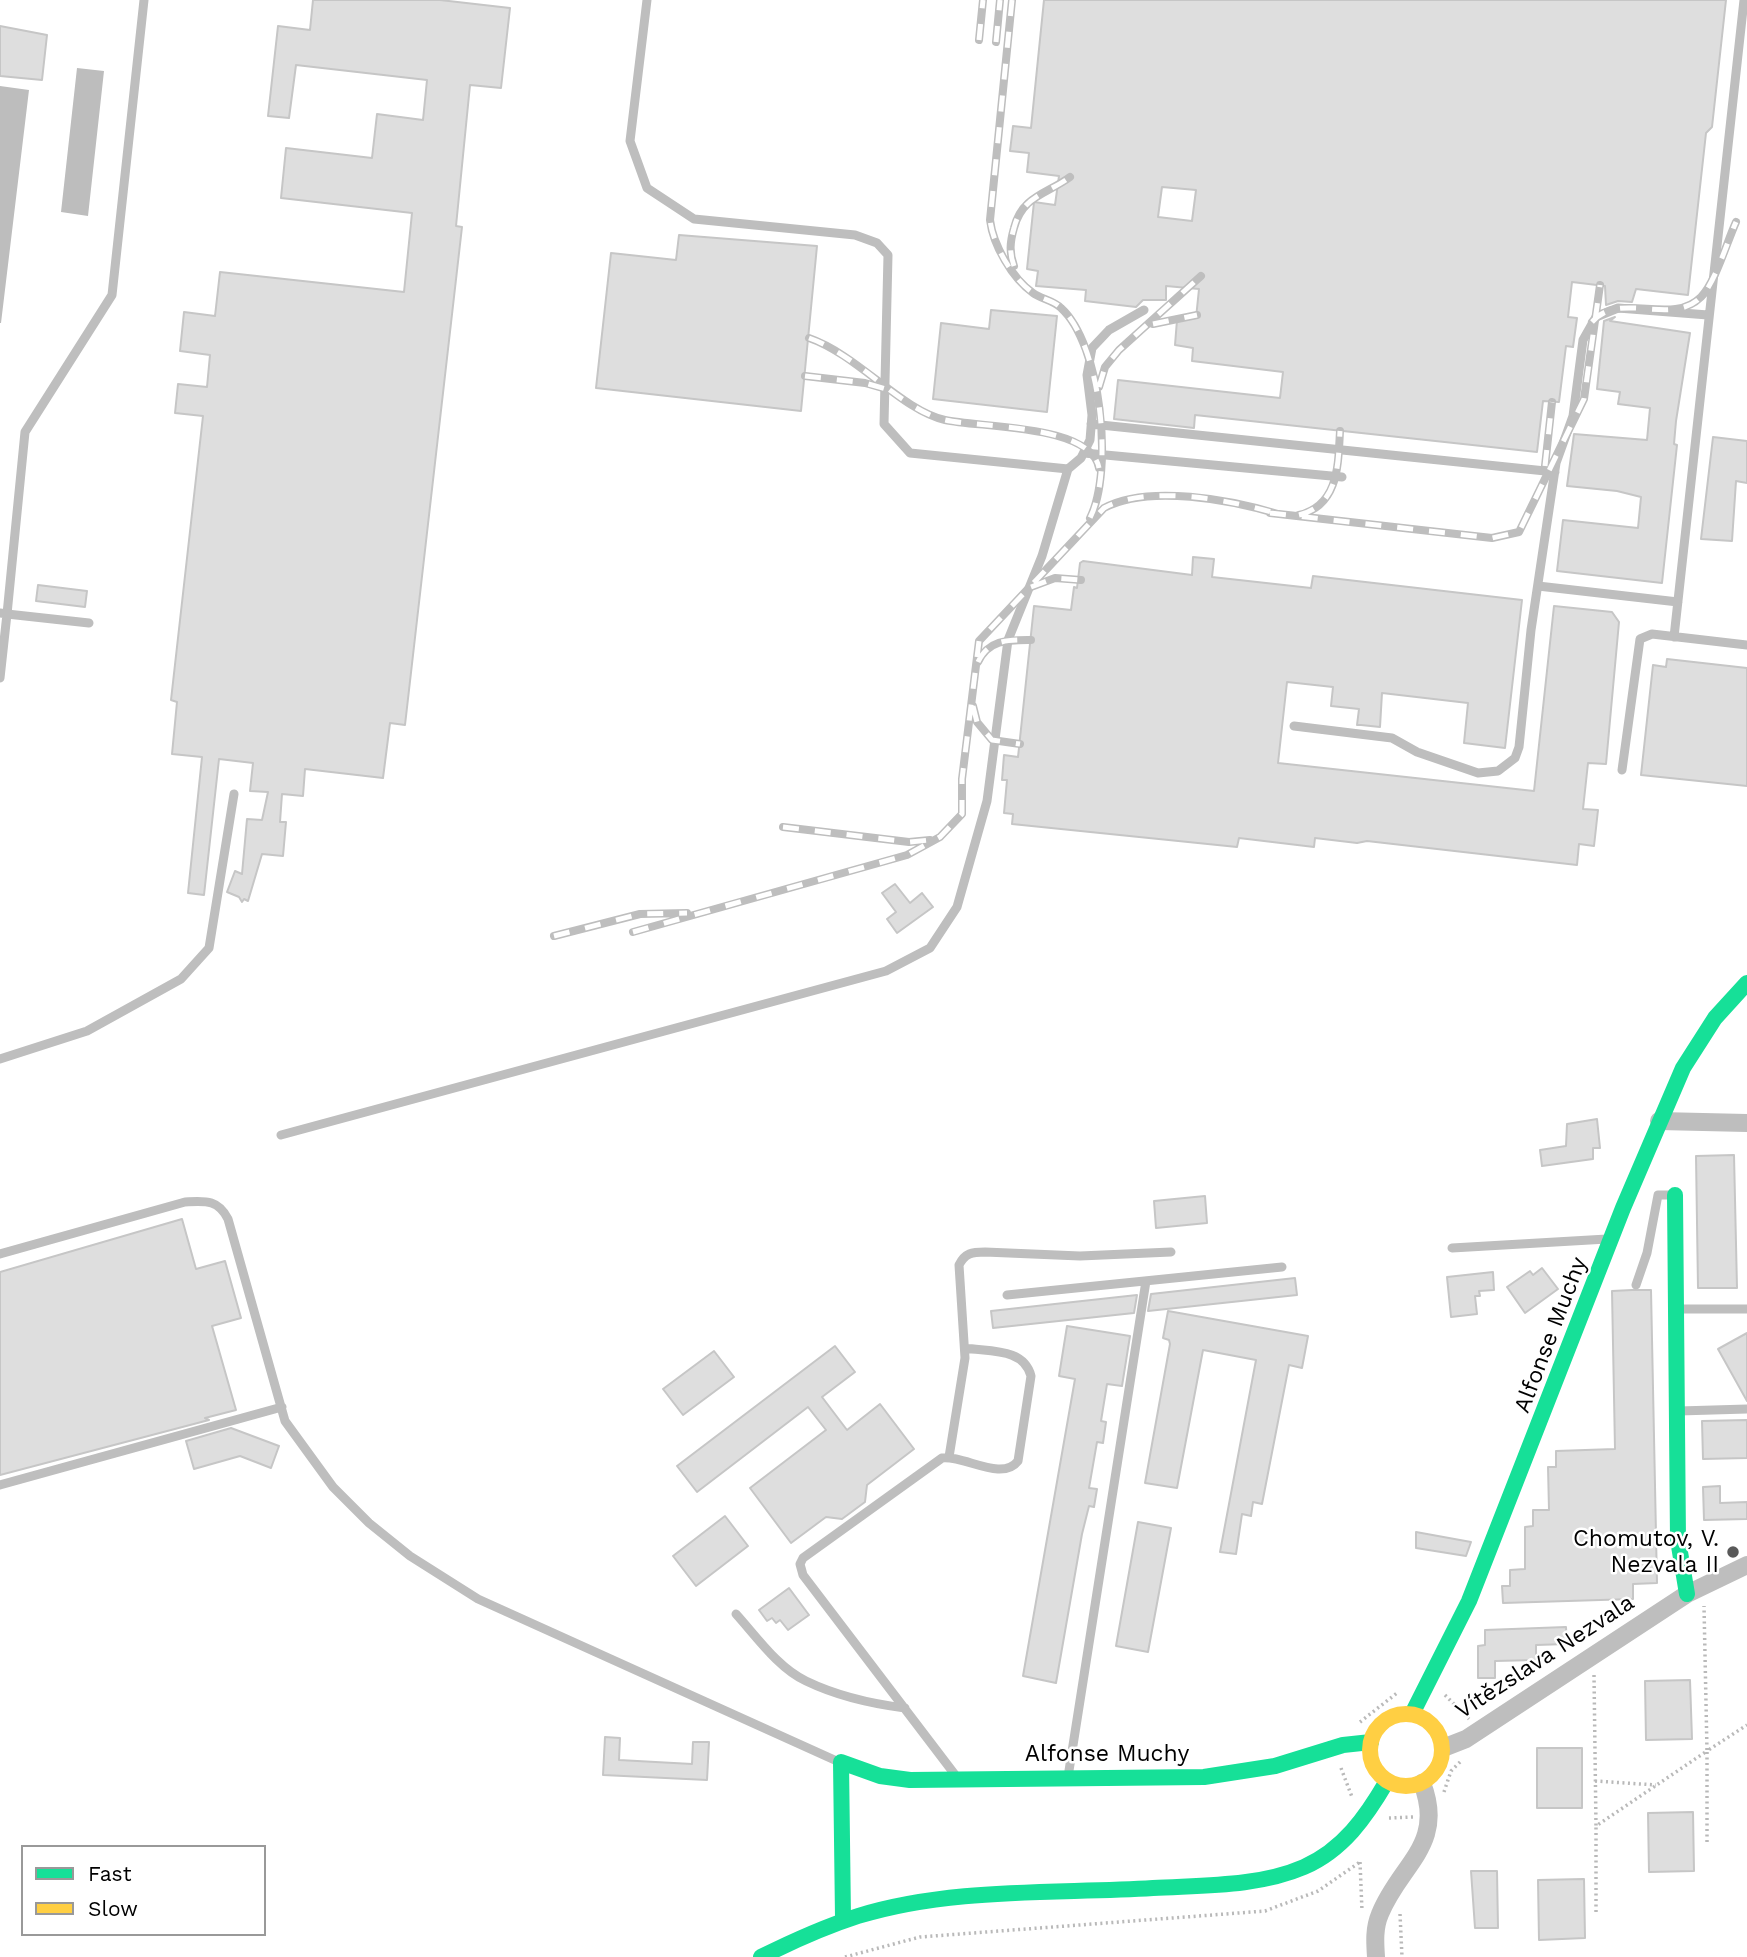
<!DOCTYPE html>
<meta charset="utf-8">
<style>
body{margin:0}
#map{position:relative;width:1747px;height:1957px;overflow:hidden;background:#fff;font-family:"Work Sans",sans-serif}
canvas{display:block}
.legend{position:absolute;left:21px;top:1845px;width:245px;height:91px;box-sizing:border-box;background:#fff;border:2px solid #999;margin:0;padding:9px 12px;list-style:none;font-size:21px;color:#000}
.legend li{display:flex;align-items:center;gap:14px;height:35px}
.legend b{width:35px;border:2px solid #999}
</style>
<div id="map">
<canvas width="1747" height="1957"></canvas>
<ul class="legend">
<li><b style="height:9px;background:#16e098"></b>Fast</li>
<li><b style="height:9px;background:#ffcf43"></b>Slow</li>
</ul>
</div>
<script>
const c = document.querySelector('canvas').getContext('2d');
c.lineJoin = 'round';
function paint(path, color) { c.fillStyle = color; c.fill(path, 'evenodd'); }
function trace(path, color, width, dash) { c.strokeStyle = color; c.lineWidth = width; c.lineCap = dash ? 'butt' : 'round'; c.setLineDash(dash || []); c.stroke(path); }
function label(font, color, halo, rows, align = 'center') {
  c.font = font + ' "Work Sans",sans-serif'; c.lineWidth = 5; c.setLineDash([]); c.textBaseline = 'middle'; c.strokeStyle = halo; c.fillStyle = color; for (const [text, x, y, turn = 0] of rows) {
    c.save(); c.translate(x, y); c.rotate((+turn || 0) * Math.PI / 180); c.textAlign = isNaN(turn) ? turn : align; if (halo) c.strokeText(text, 0, 0); c.fillText(text, 0, 0); c.restore();
  }
}
paint(new Path2D(`
 M77,68L104,71L88,216L61,212Z
 M0,86L29,90L1,323H0Z`), '#bdbdbd');
const building = new Path2D(`
 M313,0H440L510,8L501,88L470,85L456,226L462,227L405,725L390,723L383,778L305,769L303,796L282,794L280,822H286L283,856L262,854L248,901L244,899L242,902L239,897L227,892L235,871L242,874L247,819L262,820L268,792L250,791L253,763L219,759L204,895L188,893L202,757L172,754L177,702L171,700L203,416L175,413L178,384L207,387L210,355L180,351L184,312L215,316L220,272L404,292L412,213L281,198L286,148L372,158L377,114L423,120L427,80L296,65L289,118L268,116L278,26L310,30Z
 M1044,0H1726L1712,127L1706,133L1688,295L1636,289L1632,302L1618,301L1606,305L1605,286L1572,282L1568,317L1577,318L1573,347L1566,346L1559,402L1543,401L1537,452L1195,415L1194,428L1114,419L1118,380L1280,398L1283,372L1192,361L1193,348L1175,345L1177,320L1196,318L1199,289L1166,286V300H1143L1136,307L1085,301L1086,290L1036,286L1038,271L1027,269L1034,202L1055,205L1059,176L1027,172L1029,153L1010,151L1013,126L1031,128ZM1162,187L1196,190L1192,221L1158,217Z
 M0,26L47,35L42,80L0,76Z
 M679,235L817,246L801,411L596,388L611,253L676,260Z
 M991,310L1057,316L1047,412L933,399L941,323L989,329Z
 M1615,317L1610,321L1690,333L1676,421L1674,444L1677,445L1662,583L1557,571L1563,520L1638,528L1641,497L1617,491L1567,486L1574,434L1647,440L1650,408L1618,404L1620,392L1597,389L1604,321Z
 M1713,437L1747,441V483L1736,481L1732,541L1701,539Z
 M1193,557L1214,559L1212,577L1311,588L1313,576L1522,600L1505,748L1464,743L1468,703L1382,693L1380,727L1361,725H1357L1359,709L1331,706L1333,687L1287,682L1278,763L1534,791L1554,606L1612,612L1619,622L1606,764L1588,763L1583,809L1598,810L1594,846L1579,844L1577,865L1367,841L1357,843L1315,838L1314,847L1239,838L1237,847L1012,824L1013,814L1004,813L1007,780H1002L1004,755L1018,757L1034,606L1071,610L1074,587L1077,588L1080,563L1083,561L1192,575Z
 M38,585L87,591L85,607L36,601Z
 M1667,659L1747,668V786L1641,775L1653,665L1666,667Z
 M895,884L910,903L922,893L933,907L897,933L887,919L896,912L882,893Z
 M1597,1119L1600,1148H1593V1159L1542,1166L1540,1150L1566,1146L1567,1124Z
 M1734,1155L1737,1288H1698L1696,1156Z
 M1205,1196L1207,1223L1156,1228L1154,1201Z
 M182,1219L196,1269L225,1261L241,1318L212,1326L236,1410L205,1418L209,1420L0,1475V1272Z
 M1542,1268L1558,1289L1525,1313L1507,1287L1530,1271L1533,1275Z
 M1493,1272L1494,1290L1479,1291L1480,1296H1475L1477,1314L1451,1317L1447,1277Z
 M1295,1278L1297,1295L1148,1311L1151,1294Z
 M1632,1290H1651L1657,1583L1633,1584V1599L1503,1603L1502,1586H1510V1570L1525,1569V1527L1533,1526V1510H1549L1548,1467H1556V1451L1615,1449L1612,1291Z
 M1137,1295L1134,1313L993,1328L991,1311Z
 M1168,1311L1308,1336L1302,1368L1289,1365L1262,1504L1253,1502L1251,1516L1242,1514L1236,1554L1220,1552L1256,1360L1203,1350L1177,1488L1145,1483L1170,1344L1169,1340L1163,1338Z
 M1067,1326L1130,1336L1122,1386L1107,1384L1101,1421L1106,1422L1103,1443L1097,1442L1089,1488L1097,1489L1094,1507L1089,1506L1082,1534L1056,1683L1023,1676L1075,1379L1059,1376Z
 M1747,1333V1401L1718,1349Z
 M835,1346L855,1372L822,1397L847,1430L880,1404L914,1449L867,1485L865,1502L842,1519L826,1517L791,1543L750,1488L826,1430L808,1407L697,1492L677,1466Z
 M714,1351L734,1377L683,1415L663,1389Z
 M1747,1420V1458L1703,1459L1702,1421Z
 M231,1428L279,1446L271,1468L240,1456L194,1469L186,1441Z
 M1720,1486V1503L1747,1502V1519L1704,1520L1703,1487Z
 M725,1516L748,1546L696,1586L673,1556Z
 M1138,1522L1171,1528L1148,1652L1116,1646Z
 M1416,1532L1471,1542L1466,1556L1416,1548Z
 M789,1588L809,1615L788,1630L780,1620L776,1623L772,1618L767,1621L759,1610Z
 M1566,1627L1567,1644L1536,1645V1660L1495,1661V1678H1478V1646L1485,1645V1630Z
 M1690,1680L1692,1739L1646,1740L1645,1681Z
 M605,1737L620,1738L619,1760L692,1764L693,1742H709L707,1780L603,1775Z
 M1537,1748H1582V1808H1537Z
 M1693,1812L1694,1871L1649,1872L1648,1813Z
 M1471,1871H1497L1498,1928H1475Z
 M1584,1879L1585,1938L1539,1940L1538,1880Z`);
paint(building, '#dedede');
trace(building, '#c6c6c6', 2);
trace(new Path2D(`
 M1594,1675L1596,1826L1707,1751L1704,1606
 M1445,1695L1469,1719
 M1360,1722L1397,1693
 M1341,1768L1352,1797
 M1595,1781L1656,1785
 M1444,1792L1451,1771L1462,1760
 M1389,1818L1413,1817
 M1707,1842V1751L1747,1725
 M1360,1862L1362,1911
 M1596,1912V1826
 M1400,1914L1402,1957
 M845,1957L920,1937L1265,1911L1318,1891L1360,1862`), '#b9b9b9', 3.5, [2, 3.5]);
trace(new Path2D(`
 M647,0L630,141L647,188L694,219L855,235L877,243L888,255L884,424L910,453L1068,469
 M1091,424L1555,472
 M1084,453L1342,477
 M1538,586L1678,602
 M0,613L7,614L25,432L112,295L144,0
 M1674,637L1744,0
 M0,678L7,614L89,623
 M1294,726L1392,738L1417,752L1478,773L1498,771L1515,758L1519,747L1531,630L1556,463L1573,416L1583,340L1596,317L1618,308L1708,315
 M1622,770L1640,639L1652,634L1747,645
 M0,1059L87,1031L181,979L209,948L234,794
 M281,1135L886,971L930,948L957,907L987,801L1008,640L1042,556L1068,469L1081,458L1090,440L1092,415L1087,375L1092,348L1109,330L1144,310
 M1452,1248L1607,1239
 M0,1254L185,1202C205,1201 218,1199 228,1219L285,1421L333,1487L369,1523L410,1556L478,1599L839,1762
 M1636,1285L1647,1253L1658,1195H1674
 M1007,1295L1282,1267
 M1676,1309H1747
 M1679,1411L1747,1409
 M949,1457L965,1358L959,1265C965,1253 972,1252 985,1252L1080,1256L1171,1252
 M0,1485L282,1407
 M736,1614C756,1636 778,1668 806,1681C835,1695 873,1704 905,1708
 M956,1776L803,1575L800,1564L803,1558L942,1458C964,1455 1002,1482 1018,1461L1031,1376C1024,1348 990,1352 965,1348
 M1068,1777L1146,1281`), '#bebebe', 9);
trace(new Path2D(`
 M1659,1121L1747,1123
 M1443,1748L1466,1739L1687,1594L1747,1565
 M1376,1957C1375,1942 1374,1928 1380,1914C1400,1864 1446,1845 1422,1783`), '#bebebe', 18);
trace(new Path2D(`
 M1675,1195L1678,1540L1687,1594
 M1412,1714L1469,1601L1623,1208L1683,1068L1715,1018L1747,983
 M843,1918L841,1762L880,1776L910,1780L1204,1777L1275,1766L1343,1745L1371,1742
 M761,1957C793,1941 824,1927 858,1916C952,1887 1056,1894 1153,1888C1202,1885 1258,1887 1304,1867C1343,1850 1366,1817 1387,1781`), '#16e098', 16);
trace(new Path2D(`
 M1370 1750a36 36 0 1 1 72 0a36 36 0 1 1-72 0Z`), '#ffcf43', 16);
const rail = new Path2D(`
 M1012,0L990,220C993,245 1012,278 1033,293C1041,299 1053,300 1061,308C1101,344 1114,471 1090,518
 M979,40L983,0
 M996,42L1000,0
 M1014,266C1009,252 1010,242 1014,228C1022,196 1047,194 1070,177
 M1592,322C1620,290 1671,327 1701,297C1715,283 1727,242 1736,222
 M1153,324L1197,315
 M809,338C858,355 901,410 945,420C981,428 1091,424 1099,468
 M805,376L865,383L886,389
 M1099,387L1105,367L1119,350L1201,276
 M1545,466L1552,402
 M1270,513L1492,538L1519,532L1584,399L1600,285
 M1299,515C1339,505 1338,465 1340,431
 M1031,587L1055,578L1081,580
 M978,662C989,639 1008,640 1031,640
 M973,706L977,722L992,740L1020,744
 M783,827L909,842L930,840
 M633,932L907,855L940,837L962,814V779L979,641L1104,508C1148,484 1232,500 1278,514
 M554,936L640,914L687,913`);
trace(rail, '#bebebe', 8);
trace(rail, '#fff', 5, [16]);
for (const [x, y, r, color] of [
 [1733,1552,7,"#595959"]
]) { const dot = new Path2D(); dot.arc(x, y, r, 0, 2 * Math.PI); c.fillStyle = color; c.fill(dot); trace(dot, '#fff', 2.5); }
label('23px', '#000', '#fff', [
 ["Alfonse Muchy",1551,1335,-69],
 ["Vítězslava Nezvala",1545,1657,-33],
 ["Alfonse Muchy",1107,1754]
]);
label('23px', '#000', '#fff', [
 ["Chomutov, V.",1719,1539],
 ["Nezvala II",1719,1565]
], 'right');
</script>
